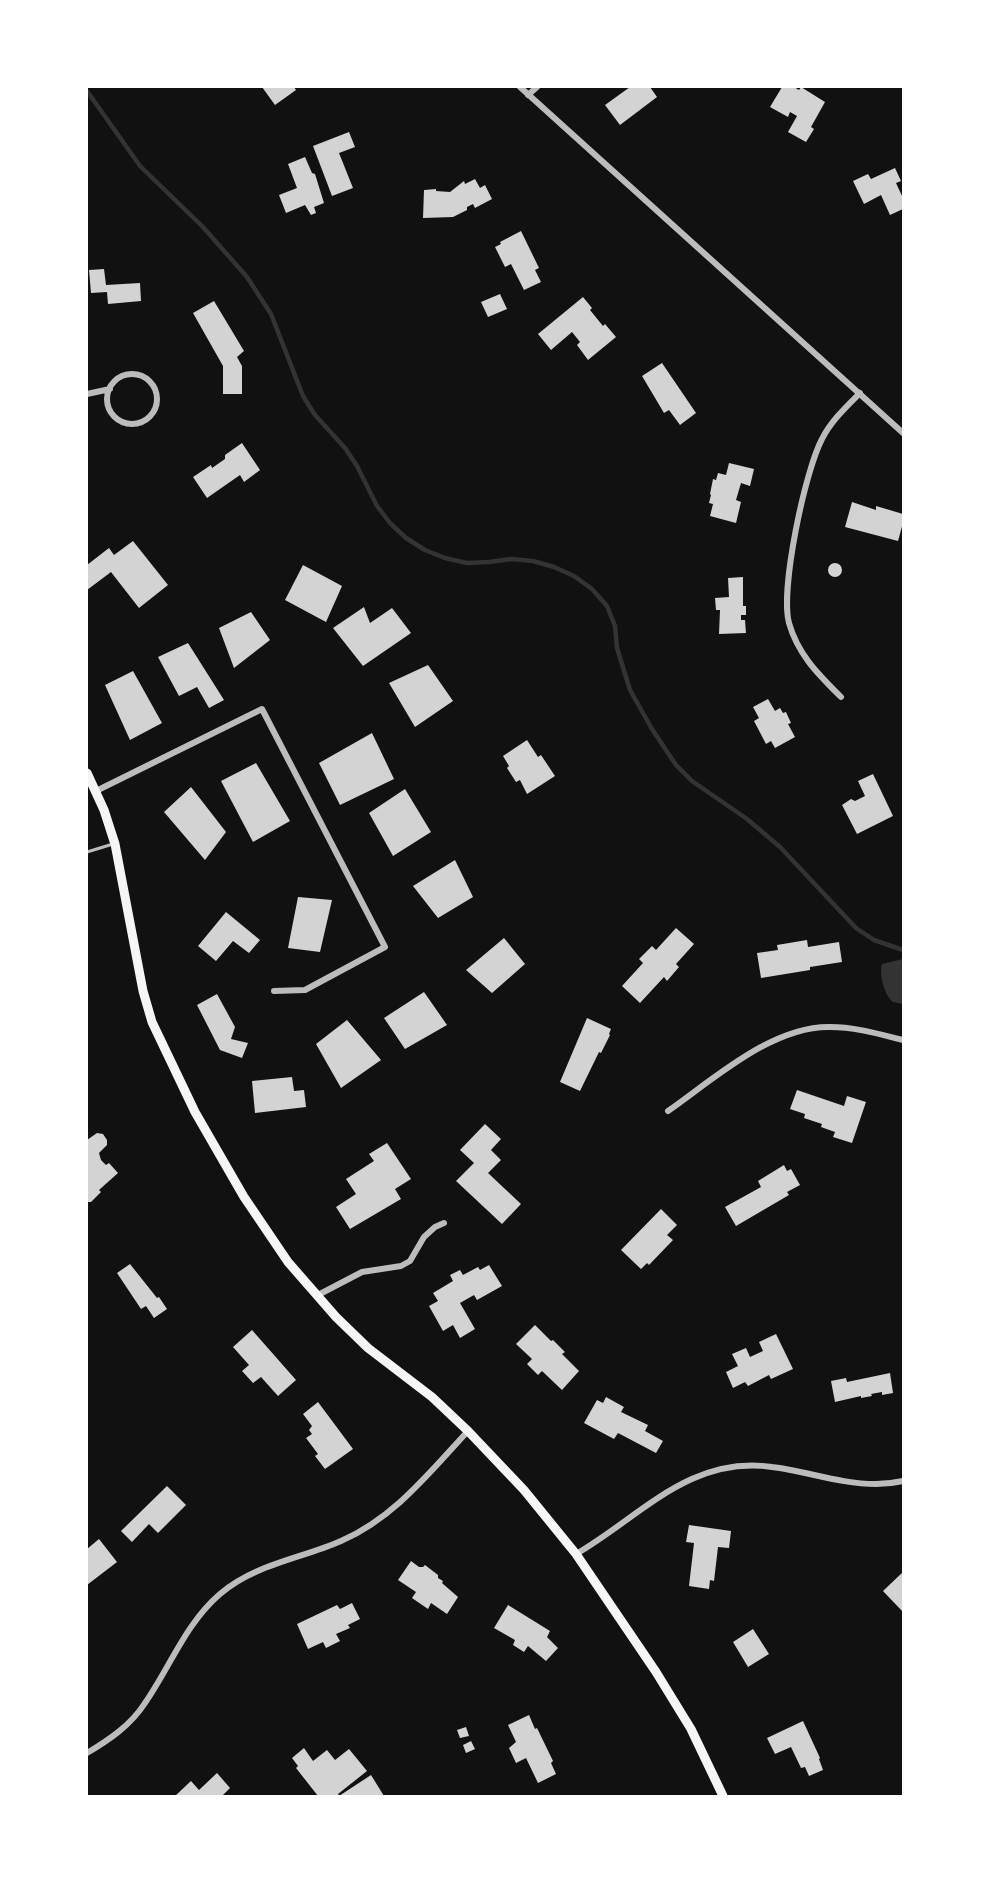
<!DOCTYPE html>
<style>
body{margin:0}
#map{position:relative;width:990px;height:1883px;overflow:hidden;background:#111;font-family:Rubik,sans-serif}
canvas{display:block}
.frame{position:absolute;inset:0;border:88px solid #fff;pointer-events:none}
</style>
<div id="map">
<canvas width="990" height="1883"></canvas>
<div class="frame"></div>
</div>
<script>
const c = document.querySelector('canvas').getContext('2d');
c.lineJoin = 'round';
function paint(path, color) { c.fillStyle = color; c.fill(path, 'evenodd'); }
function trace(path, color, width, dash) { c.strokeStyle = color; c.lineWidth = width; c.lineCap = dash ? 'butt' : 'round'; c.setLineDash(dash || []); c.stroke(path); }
paint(new Path2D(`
 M903,959V1004C901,1003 895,1003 893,1002C884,995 879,974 882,964Z`), '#333');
trace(new Path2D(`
 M87,91L140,166L203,227L247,277L271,314L303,396L315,415L345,448L357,466L377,506L390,523L406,538L425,550L445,558L467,563L489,562L511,559L533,561L554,567L574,576L592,589L607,606L615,626L617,648L630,690L652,729L676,765L692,781L747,819L780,847L856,928L874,940L903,950`), '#333', 4.5);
paint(new Path2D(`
 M262,87H294L296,90L275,105Z
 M630,87H650L657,97L620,125L605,105Z
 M782,87H794L799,90L801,87L825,102L811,127L814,129L806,142L788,132L797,116L790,112L788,117L770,107Z
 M349,132L355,147L339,153L353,188L332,196L313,146Z
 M305,157L312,173L315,174L324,203L314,207L316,213L311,215L305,205L286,213L279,195L297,188L288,164Z
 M895,168L901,181L896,183L903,198V209L890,215L881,195L864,204L853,181L868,174L871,179Z
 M475,179L480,188L485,185L492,199L475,208L473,204L467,207V210L453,217L423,218L424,190L436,189V191L450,192L464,181L465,184Z
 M521,231L539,268L535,270L541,282L524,290L511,264L505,267L495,247L501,244L500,242Z
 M104,269L106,285L140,283L141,301L108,304L107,292L91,293L89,270Z
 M500,294L507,309L488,317L481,302Z
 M583,297L592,308L590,310L603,326L605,324L616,337L588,360L577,345L580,342L572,332L551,350L538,334Z
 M214,301L244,351L237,357L242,366V394H223V366L193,313Z
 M662,363L696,413L680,425L669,410L664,413L642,376Z
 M242,443L260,470L244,482L240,475L207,498L193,477L211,465L212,468L225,459V455Z
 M729,463L754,469L750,486L741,483L736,500L741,502L736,523L710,516L713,504L709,503L711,495L710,494L713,479L716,480L718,473L726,475Z
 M852,502L876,510V506L903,514V523L898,541L845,527Z
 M133,541L168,585L139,608L111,572L87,590V565L109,548L114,555Z
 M828 570a7 7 0 1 1 14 0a7 7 0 1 1-14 0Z
 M303,565L342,586L326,622L285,600Z
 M743,577V606H746V615H741V620H745L746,633L719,634L720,610H716L715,598L729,597L728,578Z
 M364,607L370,623L392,608L411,633L363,666L333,628Z
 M251,612L270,640L234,668L219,628Z
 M188,643L224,700L209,708L197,687L179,696L158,657Z
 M428,665L453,701L415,727L389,683Z
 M133,671L162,723L130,740L105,685Z
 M768,699L775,711L780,708L783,713L786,712L791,723L788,724L795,737L775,748L771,741L766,744L754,721L759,718L753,707Z
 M372,733L394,779L340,805L319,763Z
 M527,740L538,757L541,755L555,776L527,794L520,780L516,782L507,768L509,766L503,756Z
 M256,763L290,821L253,842L221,781Z
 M873,774L893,816L857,834L842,805L851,799L855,801L865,796L858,781Z
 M191,787L226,832L205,860L164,812Z
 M405,789L431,832L393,856L369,813Z
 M455,860L473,897L438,918L413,886Z
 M298,897L332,900L320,952L288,948Z
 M226,912L260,940L249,953L233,941L216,961L198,946Z
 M676,928L694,944L676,964L679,967L667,981L664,977L640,1003L622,986L643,963L639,959L652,946L656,950Z
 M504,938L525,964L492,993L466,970Z
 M807,940L808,947L839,942L842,962L810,967V970L761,978L757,953L778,950L777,945Z
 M424,992L447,1025L405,1049L384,1018Z
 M217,994L235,1027L231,1039L248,1043L242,1058L220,1050L197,1005Z
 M587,1018L611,1029L609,1034L610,1035L601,1053L599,1052L580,1091L560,1082Z
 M347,1020L381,1060L341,1088L316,1044Z
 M292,1077L294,1091L304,1090L306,1107L255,1113L252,1081Z
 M797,1090L844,1106L847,1096L866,1102L852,1143L833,1137L835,1132L821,1127L822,1124L804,1118L805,1114L790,1109Z
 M485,1124L501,1139L491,1150L501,1160L488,1173L521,1204L502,1224L456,1181L474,1163L460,1150Z
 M97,1133L103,1134L107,1140V1145L99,1153L101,1160L106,1165L109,1163L118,1173L99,1190L101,1192L91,1202H87V1140Z
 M387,1143L411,1179L395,1189L401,1199L350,1229L336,1207L356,1194L346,1179L374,1161L369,1154Z
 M784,1165L787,1171L791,1169L800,1185L787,1192L789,1195L736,1226L725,1207L761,1187L758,1181Z
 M661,1209L677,1225L667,1235L673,1240L649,1265L647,1263L641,1269L621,1250Z
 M130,1264L157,1298L159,1297L167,1309L154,1318L146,1306L141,1309L117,1273Z
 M489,1265L502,1286L477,1300L474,1295L460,1303L475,1329L460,1338L453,1325L443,1331L429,1306L438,1301L433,1293L453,1281L450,1275L460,1270L463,1275L478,1267L480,1270Z
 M535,1325L551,1341L553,1340L565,1352L562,1354L579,1371L562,1390L542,1371L538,1375L527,1364L532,1359L516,1344Z
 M252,1330L296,1380L278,1396L261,1377L253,1383L242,1371L249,1365L233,1347Z
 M776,1334L793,1369L771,1379L769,1375L748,1386L745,1382L733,1388L726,1372L738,1366L732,1354L746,1348L750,1357L763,1351L759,1342Z
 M890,1373L893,1393L882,1395V1392L871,1394L872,1396L861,1398V1396L835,1402L831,1381L846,1378L847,1382Z
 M606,1397L624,1407L621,1412L648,1425L645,1431L663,1441L656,1453L618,1433L614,1439L584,1423L597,1400L603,1403Z
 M318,1402L353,1449L325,1469L315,1456L318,1454L306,1438L312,1434L309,1430L312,1426L303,1414Z
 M167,1486L186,1505L158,1533L149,1524L132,1542L121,1531Z
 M689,1525L731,1531L729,1548L718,1547L714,1581L710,1580L709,1589L689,1586L694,1543L686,1542Z
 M99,1539L117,1562L87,1585V1549Z
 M411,1561L419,1567H423L425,1565L438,1575V1578L443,1581L442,1583L458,1597L447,1614L431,1603L428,1609L412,1598L416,1592L398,1580Z
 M903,1572V1612L883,1591Z
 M352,1603L360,1619L348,1625L350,1628L336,1634L340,1641L326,1648L323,1642L308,1649L297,1624L337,1605L340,1609Z
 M508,1605L550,1631L547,1637L558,1648L546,1661L528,1646L524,1652L513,1645L515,1640L494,1628Z
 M753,1629L769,1654L748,1667L733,1642Z
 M529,1715L535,1729L537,1728L553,1761L551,1763L556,1774L538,1783L526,1758L516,1763L509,1748L516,1742L508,1725Z
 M803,1721L820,1758L819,1759L823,1770L809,1776L805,1767L801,1768L791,1747L775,1754L767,1738Z
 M466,1727L469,1736L460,1738L457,1730Z
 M471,1741L475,1749L466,1753L463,1745Z
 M304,1748L313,1761L327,1750L335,1760L349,1749L367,1771L338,1794L339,1796L371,1775L384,1796H318L296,1768L298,1766L292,1758Z
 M217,1773L230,1788L222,1796H175L191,1781L199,1790Z`), '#d3d3d3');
trace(new Path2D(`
 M87,852L113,844`), '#bcbcbc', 3);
trace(new Path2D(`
 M520,87L903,433
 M528,95L537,87
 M107 399a25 25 0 1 1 50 0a25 25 0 1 1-50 0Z
 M87,394L110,389
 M841,697C819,675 798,655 789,623C780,589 805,471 822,439C831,421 846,407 860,393
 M96,791L262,709L385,947L305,990L274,991
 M668,1111C714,1079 772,1026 830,1027C855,1027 879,1034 903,1040
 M318,1295L362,1272L401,1266L410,1261L424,1237L435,1227L444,1223
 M576,1554C640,1517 690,1455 772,1467C806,1471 840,1484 876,1484C885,1484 894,1483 903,1481
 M87,1753C109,1740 131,1725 145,1703C170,1667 186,1623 220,1594C255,1564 300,1559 341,1541C394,1518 429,1473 468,1431`), '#bcbcbc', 6);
trace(new Path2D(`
 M87,773L104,810L115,844L143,991L152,1022L195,1112L244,1197L288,1262L336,1317L368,1348L432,1397L468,1431L524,1490L576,1554L656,1672L691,1729L723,1796`), '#f5f5f5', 9);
</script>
